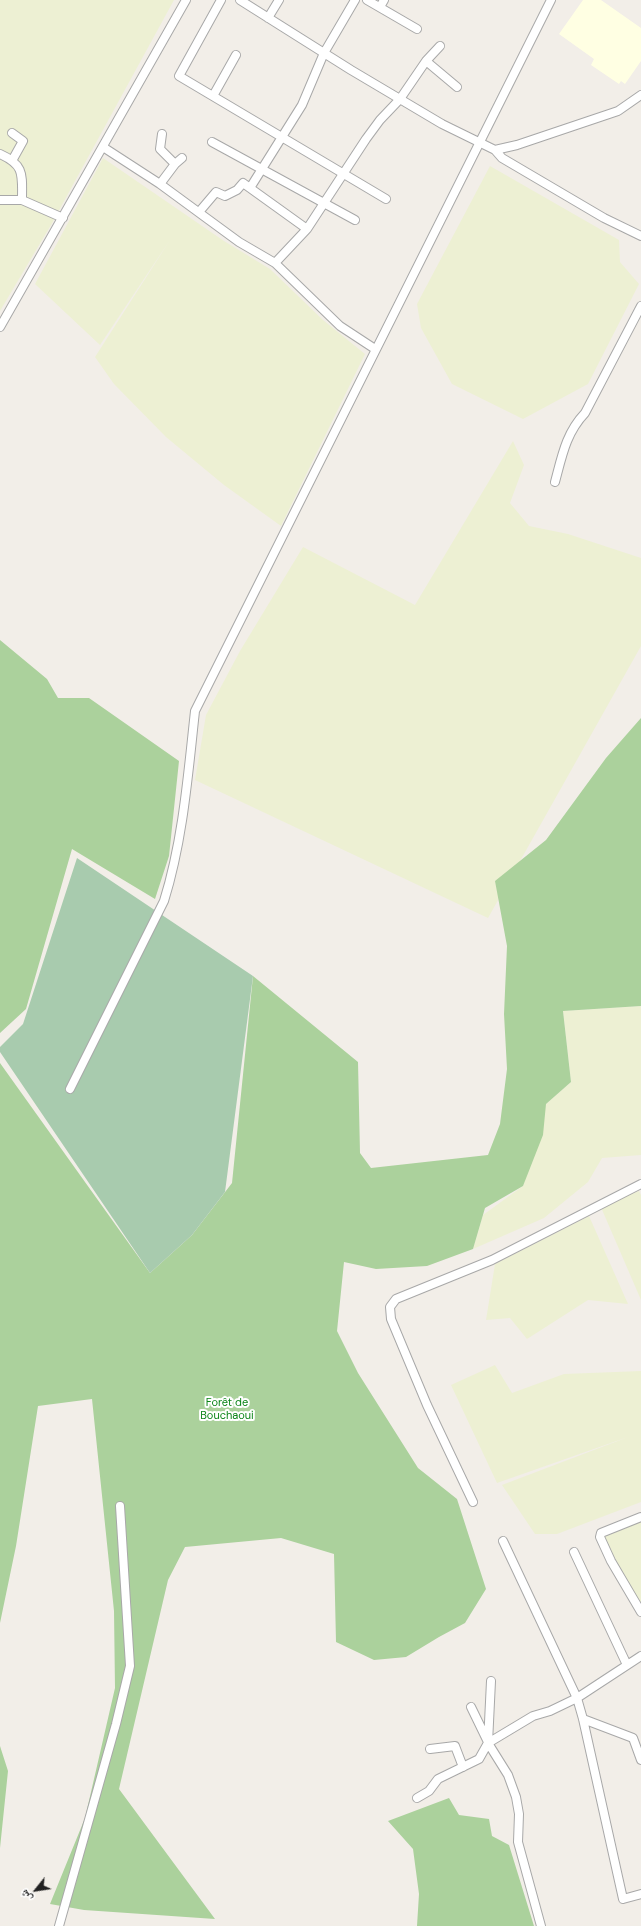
<!DOCTYPE html>
<meta charset="utf-8">
<style>
body{margin:0}
#map{position:relative;width:641px;height:1926px;overflow:hidden;background:#f2eee8;font-family:"DM Sans","Noto Naskh Arabic",sans-serif}
canvas{display:block}
.north{position:absolute;left:16px;top:1870px;width:40px;height:40px;-webkit-text-stroke:3px #fff;paint-order:stroke;rotate:240deg;font-size:11px;font-weight:700;line-height:16px;text-align:center;color:#212121}
.north::after{content:'';display:block;margin:auto;width:14px;height:18px;background:#212121;clip-path:polygon(50% 0,100% 100%,50% 72%,0 100%)}
</style>
<div id="map">
<canvas width="641" height="1926"></canvas>
<div class="north">ش</div>
</div>
<script>
const c = document.querySelector('canvas').getContext('2d');
c.lineJoin = 'round';
function paint(path, color) { c.fillStyle = color; c.fill(path, 'evenodd'); }
function trace(path, color, width, dash) { c.strokeStyle = color; c.lineWidth = width; c.lineCap = dash ? 'butt' : 'round'; c.setLineDash(dash || []); c.stroke(path); }
function label(font, color, halo, rows, align = 'center') {
  c.font = font + ' "DM Sans",sans-serif'; c.lineWidth = 4; c.setLineDash([]); c.textBaseline = 'middle'; c.strokeStyle = halo; c.fillStyle = color; for (const [text, x, y, turn = 0] of rows) {
    c.save(); c.translate(x, y); c.rotate((+turn || 0) * Math.PI / 180); c.textAlign = isNaN(turn) ? turn : align; if (halo) c.strokeText(text, 0, 0); c.fillText(text, 0, 0); c.restore();
  }
}
paint(new Path2D(`
 M583,0H601L641,28V61L625,84L621,81L619,84L591,65L594,59L559,34Z`), '#ffffe3');
paint(new Path2D(`
 M0,0H174L51,225L0,311Z
 M103,158L224,241L270,269L323,320L365,354L281,526L224,485L166,437L114,384L95,357L170,240L100,345L35,284Z
 M490,166L619,240L620,262L639,284L588,384L523,419L452,384L421,328L417,304Z
 M513,441L524,465L510,503L529,526L568,534L641,558V646L488,918L195,780L206,715L240,651L303,547L415,605Z
 M641,1006V1155L602,1158L588,1182L544,1218L473,1249L483,1215L523,1186L546,1104L571,1082L563,1011Z
 M639,1191L641,1195V1300L600,1205Z
 M589,1216L628,1304L588,1300L527,1339L510,1318L486,1320L495,1264Z
 M495,1365L512,1393L564,1374L641,1371V1502L557,1534H535L502,1485L628,1437L497,1483L451,1385Z
 M641,1516V1612L602,1545L603,1530Z`), '#edf0d3');
paint(new Path2D(`
 M0,640L47,679L58,698H89L179,761L169,856L155,899L72,849L26,1009L0,1033Z
 M641,718V1006L563,1011L571,1082L546,1104L543,1135L523,1186L485,1208L473,1249L427,1266L376,1269L344,1262L337,1331L358,1373L418,1468L457,1499L486,1589L465,1623L439,1637L406,1657L374,1660L336,1642L334,1554L281,1538L185,1547L168,1580L119,1789L215,1919L84,1910L50,1904L85,1818L115,1688L114,1611L92,1399L38,1406L16,1546L0,1623V1063L150,1273L192,1235L232,1183L253,976L358,1062L360,1153L371,1168L488,1155L500,1124L507,1069L504,1014L507,946L495,881L546,840L606,758Z
 M0,1746L8,1771L0,1848Z
 M449,1798L459,1815L489,1819L492,1836L509,1845L534,1926H417L419,1894L413,1849L388,1821Z`), '#abd19c');
paint(new Path2D(`
 M77,858L253,976L225,1192L192,1235L150,1273L0,1052V1047L23,1024Z`), '#a8cbae');
const minor = new Path2D(`
 M221,0L179,76L386,199
 M240,0L351,70L442,124L495,150L517,145L618,111L641,95
 M367,0L417,29
 M380,7L384,0
 M268,18L279,0
 M426,61L457,87
 M213,96L236,55
 M12,133L23,141L13,159
 M162,134L160,149L175,164
 M212,142L355,220
 M103,147L160,184L239,242L275,263L340,326L375,349
 M495,150L502,158L604,218L641,236
 M0,154C25,165 22,175 22,200
 M160,184L175,164L182,158
 M250,188L302,105L324,53L355,0
 M0,200H22L63,218
 M199,212L216,192L225,196L237,190L243,183L307,229
 M275,263L307,229L366,139L380,120L400,99L426,61L440,46
 M0,327L186,0
 M555,482C562,456 566,433 585,413L641,306
 M70,1089L164,901C183,840 188,775 195,711L551,0
 M473,1502L427,1405L391,1319L390,1307L396,1299L492,1260L641,1184
 M641,1517L601,1533L600,1537L611,1561L641,1612
 M503,1541L577,1698L583,1719L623,1899L641,1894
 M574,1552L627,1665
 M491,1681L488,1743L508,1775L516,1797L519,1814L518,1842L541,1926
 M471,1707L488,1742
 M583,1719L633,1738L641,1760
 M430,1749L455,1746L463,1767
 M417,1798L429,1791L438,1779L479,1759L488,1743L533,1716L550,1711L577,1698L641,1656
 M59,1926L116,1724L130,1666L120,1506`);
trace(minor, '#a8a8a8', 10);
trace(minor, '#fff', 8);
label('11px', '#0a8416', '#fff', [
 ["Forêt de",227,1403],
 ["Bouchaoui",227,1416]
]);
</script>
